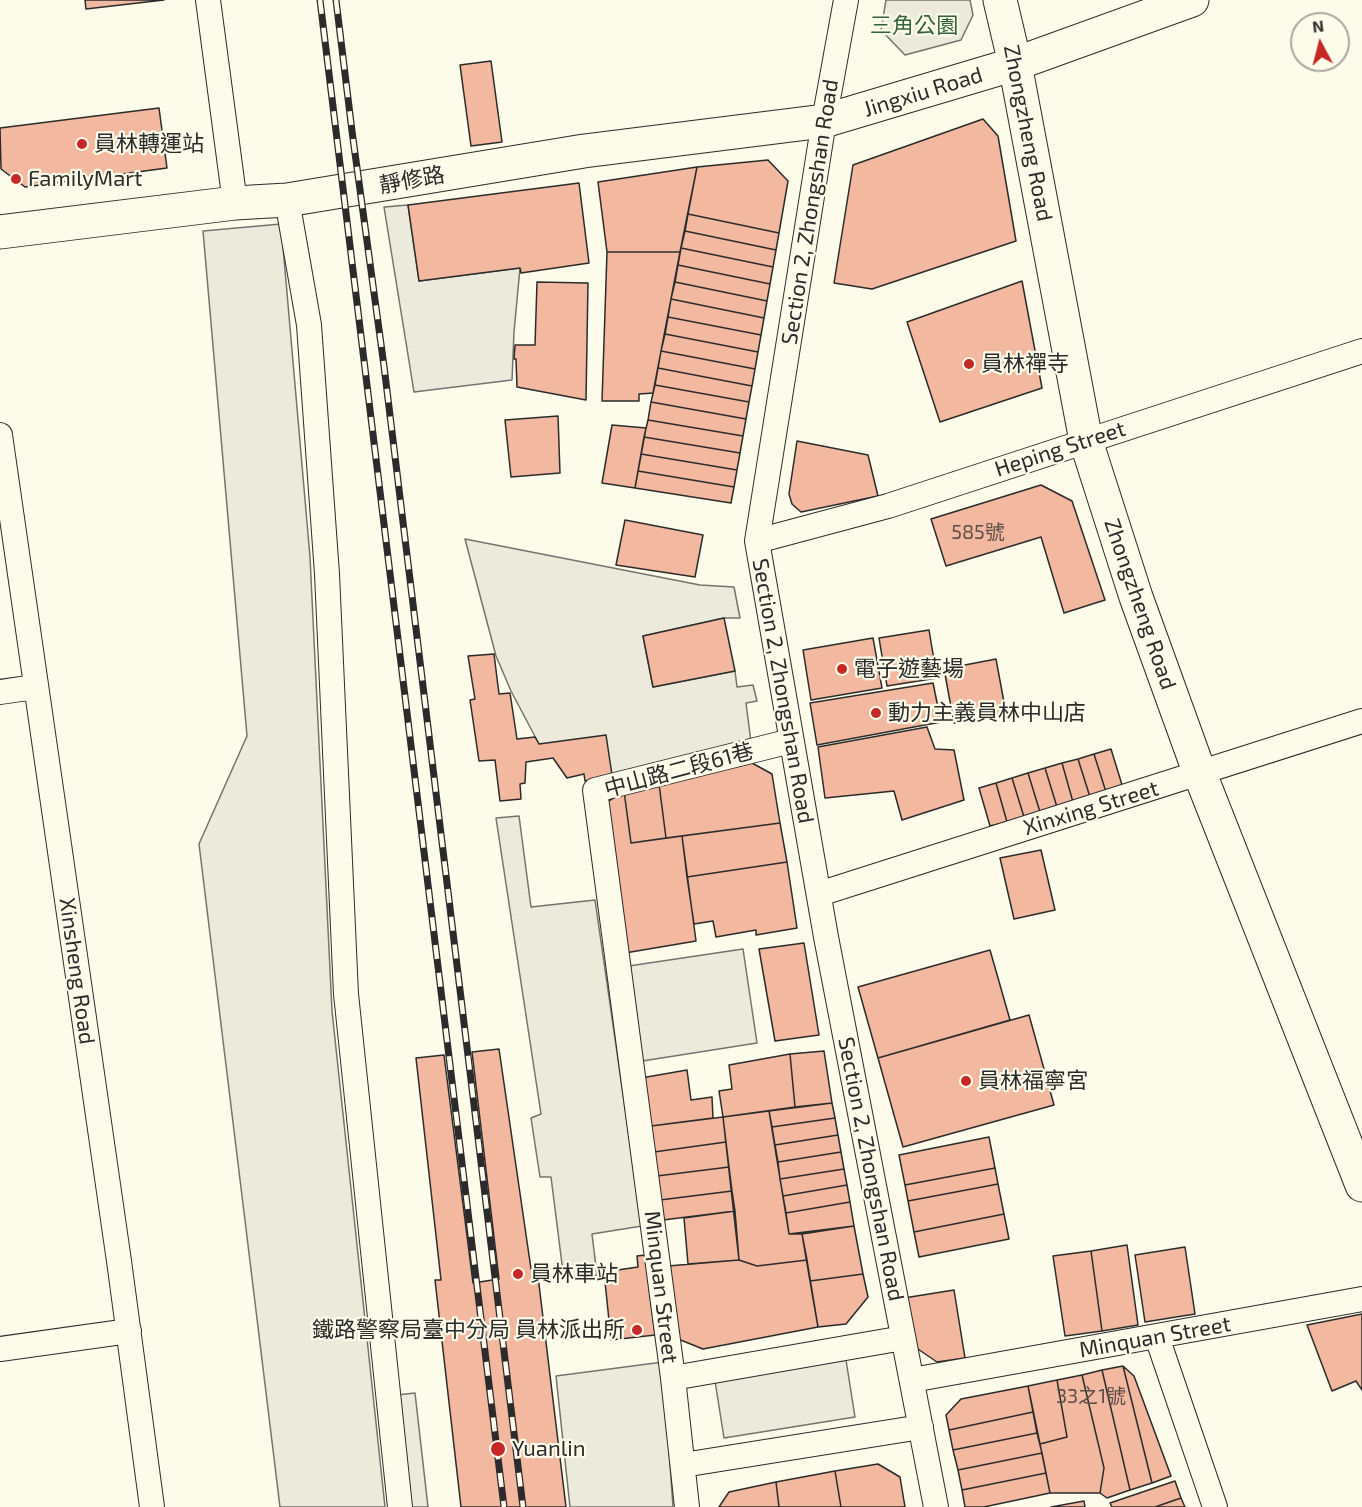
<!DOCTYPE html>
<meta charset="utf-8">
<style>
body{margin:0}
#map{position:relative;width:1362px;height:1507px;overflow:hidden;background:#fdfbea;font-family:"Exo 2",sans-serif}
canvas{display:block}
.north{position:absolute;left:1290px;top:12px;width:60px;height:60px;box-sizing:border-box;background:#fdfbea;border:2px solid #a9a89e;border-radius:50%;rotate:353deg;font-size:16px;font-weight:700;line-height:24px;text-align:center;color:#2b2b2b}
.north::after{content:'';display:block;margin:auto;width:21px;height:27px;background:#c62828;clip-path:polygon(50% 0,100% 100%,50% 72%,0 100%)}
</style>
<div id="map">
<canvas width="1362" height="1507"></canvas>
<div class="north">N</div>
</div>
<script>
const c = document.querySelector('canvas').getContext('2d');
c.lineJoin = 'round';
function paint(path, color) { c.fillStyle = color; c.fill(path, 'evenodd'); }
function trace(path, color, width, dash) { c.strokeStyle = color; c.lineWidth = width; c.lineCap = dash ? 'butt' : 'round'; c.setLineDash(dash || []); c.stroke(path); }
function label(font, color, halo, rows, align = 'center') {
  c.font = font + ' "Exo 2","Noto Sans TC",sans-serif'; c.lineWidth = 4.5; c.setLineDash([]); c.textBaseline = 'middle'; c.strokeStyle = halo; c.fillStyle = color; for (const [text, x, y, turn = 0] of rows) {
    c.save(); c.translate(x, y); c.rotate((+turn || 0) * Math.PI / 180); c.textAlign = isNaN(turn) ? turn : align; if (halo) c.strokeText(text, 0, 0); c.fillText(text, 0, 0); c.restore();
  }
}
const green = new Path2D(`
 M886,0H970L973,15L961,40L905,55L881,30Z
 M281,224L310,557L332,1011L385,1507H280L199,844L247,736L203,231Z
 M846,1360L855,1417L724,1438L715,1381Z`);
paint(green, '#ecebdb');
trace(green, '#74746e', 1.5);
const parking = new Path2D(`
 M408,205L419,281L520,268L514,332L512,380L414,392L384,207Z
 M465,539L700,585L734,587L740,618H724L643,636L653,687L735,671L737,687L753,685L757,701L746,703L751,742L612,775L539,744L511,691L496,656Z
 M519,816L531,907L595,900L642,1226L592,1234L597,1275L564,1280L551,1177H540L531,1118L541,1114L496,818Z
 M743,949L757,1043L636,1062L622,967Z
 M663,1362L673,1507H570L556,1376Z
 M415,1393L428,1507H411L397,1395Z`);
paint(parking, '#eceadb');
trace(parking, '#74746e', 1.5);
const building = new Path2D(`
 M85,0H164L86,9Z
 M491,61L502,142L471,146L460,65Z
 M159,108L167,168L25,187L1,169L0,128Z
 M983,119L998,136L1016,241L872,289L834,283L853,165Z
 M768,160L788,181L779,233L688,214L697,167Z
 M697,167L680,252H607L598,182Z
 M579,183L589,263L521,273L520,268L419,281L408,205Z
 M688,214L779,233L776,250L685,231Z
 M685,231L776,250L773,267L681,248Z
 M681,248L773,267L770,284L678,265Z
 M607,252H680L653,393L639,394V401H602Z
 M678,265L770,284L767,301L675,282Z
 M1022,281L1042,388L940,422L907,322Z
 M537,282L588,283L586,400L517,387L516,359H514L515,345H535Z
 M675,282L767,301L764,318L671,299Z
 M671,299L764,318L761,335L668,317Z
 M668,317L761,335L758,352L665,334Z
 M665,334L758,352L755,369L661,351Z
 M661,351L755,369L752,386L658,368Z
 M658,368L752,386L749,402L655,385Z
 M655,385L749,402L746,419L651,402Z
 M651,402L746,419L743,436L648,420Z
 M558,416L560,473L511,477L505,420Z
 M648,420L743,436L740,453L644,437Z
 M612,425L646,428L635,488L602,483Z
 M644,437L740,453L737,470L641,454Z
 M797,441L868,455L878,496L801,512L792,504L789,494Z
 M641,454L737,470L734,487L638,471Z
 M638,471L734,487L731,503L635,488Z
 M1041,485L1072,501L1105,600L1064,613L1041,537L946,566L931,519Z
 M625,520L703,535L695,577L616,565Z
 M724,618L735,671L653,687L643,636Z
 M929,630L937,678L887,686L879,638Z
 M873,638L882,688L811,700L803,650Z
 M494,654L499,694L510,693L517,739L535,737L539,744L606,735L612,775L585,781L584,774L567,778L553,758L526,762L525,783L520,784L521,799L500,801L495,760L479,761L470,700L475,699L468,656Z
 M996,659L1006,713L954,723L944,669Z
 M933,683L941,722L817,745L810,703Z
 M927,727L935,749L954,750L964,800L902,820L894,791L825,798L818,747Z
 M1111,749L1123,788L1106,792L1094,754Z
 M1094,754L1106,792L1090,797L1078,759Z
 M1078,759L1090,797L1073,802L1062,763Z
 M752,763L772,774L780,823L666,838L659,784Z
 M1062,763L1073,802L1057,807L1045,768Z
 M1045,768L1057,807L1040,812L1028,773Z
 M1028,773L1040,812L1024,817L1012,778Z
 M1012,778L1024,817L1007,822L996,783Z
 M996,783L1007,822L990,826L979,788Z
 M659,784L666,838L631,843L624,791Z
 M624,791L631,843L682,836L696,941L625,953L601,806Z
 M780,823L787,862L687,877L682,836Z
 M1041,850L1055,910L1014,919L1000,858Z
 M787,862L797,928L756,935V930L716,937L713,921L694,924L687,877Z
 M804,943L819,1035L775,1041L759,949Z
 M990,950L1010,1020L878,1058L858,987Z
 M1029,1015L1054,1105L903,1147L878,1058Z
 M499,1049L531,1269L537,1268L566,1507H461L435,1280H441L416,1058L444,1055L473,1283L499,1279L472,1052Z
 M824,1051L832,1103L795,1107L790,1054Z
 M790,1054L795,1107L723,1117L719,1091L732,1089L729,1065Z
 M687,1070L691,1100L712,1097L713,1118L651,1126L641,1078Z
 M832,1103L835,1118L772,1127L769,1111Z
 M769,1111L789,1234H802L807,1260L757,1266L739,1260L723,1117Z
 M723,1117L726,1142L654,1152L651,1126Z
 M835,1118L838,1135L775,1145L772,1127Z
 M838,1135L841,1152L778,1162L775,1145Z
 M989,1137L995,1168L905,1185L899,1155Z
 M726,1142L729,1167L657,1176L654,1152Z
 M841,1152L844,1169L780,1179L778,1162Z
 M729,1167L732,1191L660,1200L657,1176Z
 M995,1168L998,1184L908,1201L905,1185Z
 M844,1169L847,1185L783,1196L780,1179Z
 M998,1184L1004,1214L914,1232L908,1201Z
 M847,1185L850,1202L786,1213L783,1196Z
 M732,1191L735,1211L663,1220L660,1200Z
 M850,1202L854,1226L789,1234L786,1213Z
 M735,1211L739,1260L688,1264L684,1218Z
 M1004,1214L1009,1239L919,1257L914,1232Z
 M854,1226L863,1274L810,1281L802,1234Z
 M1127,1245L1138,1325L1102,1331L1091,1251Z
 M1185,1247L1195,1314L1145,1322L1135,1255Z
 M1091,1251L1102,1331L1065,1336L1053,1256Z
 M645,1255L655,1335L611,1340L604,1272L638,1267L637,1256Z
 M739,1260L757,1266L807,1260L818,1327L703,1349L678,1339L668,1266Z
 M863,1274L868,1297L846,1324L818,1327L810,1281Z
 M954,1290L965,1358L937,1362L912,1345L904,1298Z
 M1362,1314V1390L1356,1381L1332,1391L1307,1325Z
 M1123,1366L1134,1376L1171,1476L1152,1483Z
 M1123,1366L1152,1483L1130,1490L1102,1370Z
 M1102,1370L1130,1490L1107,1498L1100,1493L1104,1468L1082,1375Z
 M1082,1375L1104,1468L1100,1493H1050L1040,1444L1067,1437L1057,1380Z
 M1057,1380L1067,1437L1040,1444L1028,1386Z
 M1028,1386L1033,1412L949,1430L946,1415L961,1399Z
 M1033,1412L1037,1433L953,1450L949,1430Z
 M1037,1433L1042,1453L958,1470L953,1450Z
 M1042,1453L1046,1473L962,1490L958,1470Z
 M878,1464L900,1477L905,1507H841L835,1471Z
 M835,1471L841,1507H779L776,1482Z
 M1046,1473L1050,1493L984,1507H965L962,1490Z
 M1175,1481L1181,1498L1155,1507H1112L1110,1503Z
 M776,1482L779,1507H719L729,1492Z
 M1181,1498L1185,1507H1155Z
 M1084,1501L1085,1507H1051Z`);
paint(building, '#f2b8a0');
trace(building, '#2b2b2b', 1.5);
const street = new Path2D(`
 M208,0L235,203
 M846,0L824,121L757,541L826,937L936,1507
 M287,200L309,325L327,574L346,994L400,1507
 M0,435L119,1261L152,1507
 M757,541L888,506L1362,351
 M0,692L35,687
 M819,894L1362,721
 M1157,1337L1215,1507
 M0,1349L129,1331
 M673,1378L903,1338
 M912,1380L1362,1299
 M683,1465L921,1427
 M687,1507L673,1378L595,790L791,741`);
const secondary = new Path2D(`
 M1000,0L1015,64L1086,441L1136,597L1200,774L1362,1185
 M0,232L235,203L287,200L584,151L824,121L1015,64L1192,0`);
trace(street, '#2b2b2b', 26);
trace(secondary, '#2b2b2b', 35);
trace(street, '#fdfbea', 24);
trace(secondary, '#fdfbea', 33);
const rail = new Path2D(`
 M320,0L504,1507
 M336,0L352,131L384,366L523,1507`);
trace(rail, '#2b2b2b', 7);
trace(rail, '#fdfbea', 4.5, [14]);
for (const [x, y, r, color] of [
 [82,144,6,"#c62828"],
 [16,179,6,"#c62828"],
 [969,364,6,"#c62828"],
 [842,669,6,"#c62828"],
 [876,713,6,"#c62828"],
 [966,1081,6,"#c62828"],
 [518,1274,6,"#c62828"],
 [637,1330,6,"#c62828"],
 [498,1449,8,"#c62828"]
]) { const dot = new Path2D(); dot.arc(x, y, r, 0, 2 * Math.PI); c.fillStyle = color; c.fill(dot); trace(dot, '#fdfbea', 2); }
label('20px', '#5d4e48', null, [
 ["585號",978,532],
 ["33之1號",1091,1396]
]);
label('22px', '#34623c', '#fdfbea', [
 ["三角公園",914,26]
]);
label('22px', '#2b2b2b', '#fdfbea', [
 ["Jingxiu Road",923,92,-17],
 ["Zhongzheng Road",1028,133,79],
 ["靜修路",412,180,-10],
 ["Section 2, Zhongshan Road",810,212,-81],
 ["Heping Street",1060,449,-18],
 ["Zhongzheng Road",1140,604,71],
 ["Section 2, Zhongshan Road",783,691,80],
 ["中山路二段61巷",679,770,-15],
 ["Xinxing Street",1091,808,-17],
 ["Xinsheng Road",77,971,82],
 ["Section 2, Zhongshan Road",871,1169,79],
 ["Minquan Street",661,1287,83],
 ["Minquan Street",1155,1337,-10]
]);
label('22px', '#2b2b2b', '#fdfbea', [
 ["員林轉運站",94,144],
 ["FamilyMart",28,179],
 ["員林禪寺",981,364],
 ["電子遊藝場",854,669],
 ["動力主義員林中山店",888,713],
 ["員林福寧宮",978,1081],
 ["員林車站",530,1274],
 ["鐵路警察局臺中分局 員林派出所",625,1330,"right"],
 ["Yuanlin",512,1449]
], 'left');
</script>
